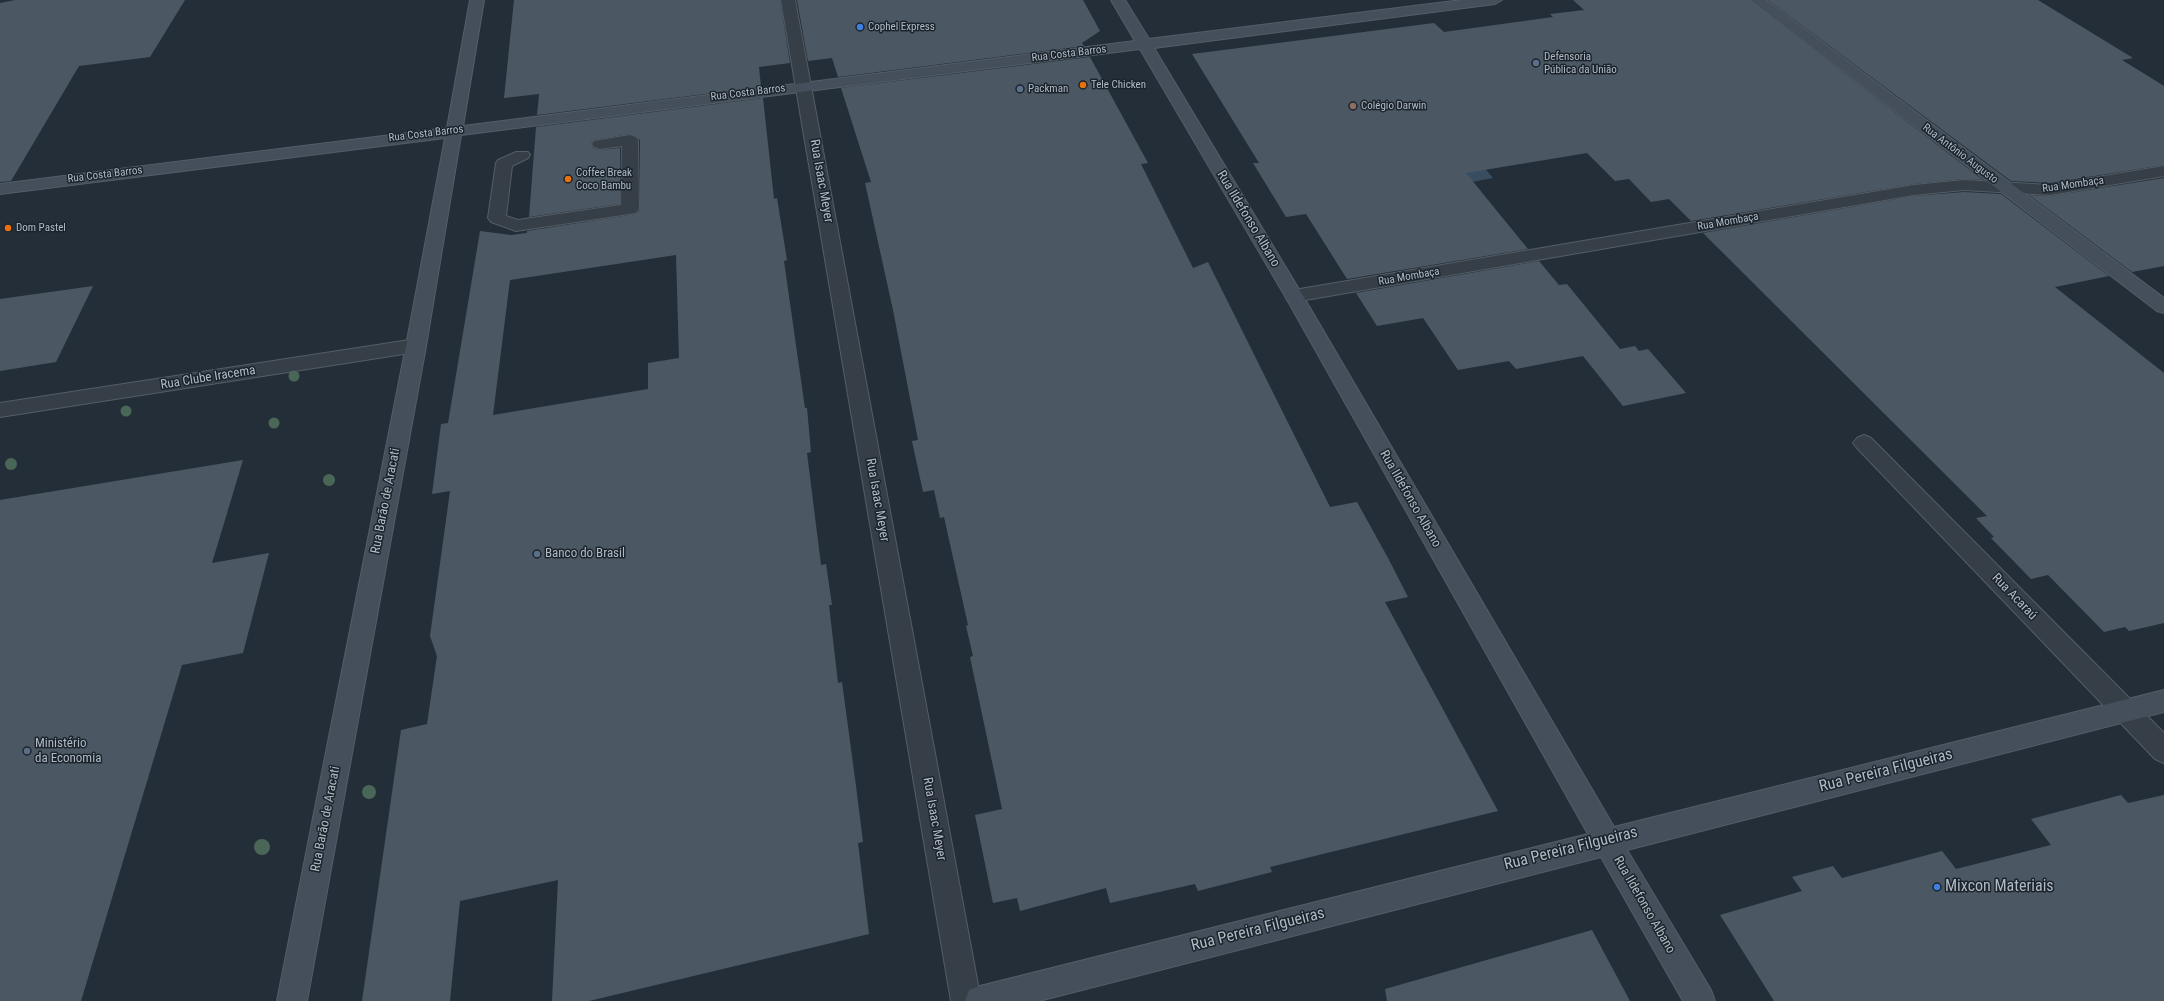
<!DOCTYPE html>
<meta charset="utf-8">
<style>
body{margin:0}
canvas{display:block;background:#232e38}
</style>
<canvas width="2164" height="1001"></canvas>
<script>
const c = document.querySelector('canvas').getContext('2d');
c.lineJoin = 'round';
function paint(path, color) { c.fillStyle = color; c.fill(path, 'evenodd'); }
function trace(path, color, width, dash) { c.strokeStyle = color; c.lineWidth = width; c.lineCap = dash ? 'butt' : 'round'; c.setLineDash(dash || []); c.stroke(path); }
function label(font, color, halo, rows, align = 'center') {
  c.font = font + ' "Roboto Condensed",sans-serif'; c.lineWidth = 3; c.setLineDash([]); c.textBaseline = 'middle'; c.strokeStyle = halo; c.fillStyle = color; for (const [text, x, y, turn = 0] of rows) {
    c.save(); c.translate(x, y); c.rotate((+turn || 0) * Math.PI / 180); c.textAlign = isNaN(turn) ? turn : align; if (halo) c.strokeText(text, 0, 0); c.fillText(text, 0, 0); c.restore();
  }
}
paint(new Path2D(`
 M1471,152L1493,178L1467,183L1445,156Z`), '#394d60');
paint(new Path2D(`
 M15,0H185L150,57L79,66L11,181L0,182V3Z
 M514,0H780L790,63L759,67L761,87L537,115L539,94L504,98Z
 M797,0H1083L1100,31L1082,43L1084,46L838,77L832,58L808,61Z
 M1573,0H1749L1983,180L1964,179L1914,184L1691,221L1669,199L1651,202L1629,179L1615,181L1587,153L1466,173L1528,249L1347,279L1306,214L1286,217L1253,163H1259L1192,54L1434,23L1444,32L1553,17L1550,14L1584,10Z
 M1768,0H2038L2133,58L2122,60L2164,86V165L2050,183L2011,181Z
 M1090,57L1148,163L1141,164L1193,268L1208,262L1330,507L1357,502L1388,558L1408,597L1385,602L1498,811L1270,867L1272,872L1198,891L1195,884L1110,903L1106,888L1020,911L1017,898L993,903L975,815L1002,809L970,657L973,656L966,626L968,625L944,517L940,518L934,490L923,492L912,441L918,440L893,310L865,183L871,182L841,88Z
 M763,98L774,199L777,198L787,260L784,261L805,408H807L811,452L807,453L821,565L826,564L832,605H829L838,683L842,682L856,786L863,842L858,843L869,934L589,1001H552L558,880L460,901L450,1001H362L401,730L427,724L437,656L430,636L450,491L432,494L441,424L448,423L480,231L511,235L527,233V231L636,214L640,210V140L636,136L630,134L594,140L591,143L593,148L600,150L620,148V204L529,217L536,127ZM676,255L679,358L648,363V389L493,415L510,280Z
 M2164,178V266L2132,272L2029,195L2050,196Z
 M1964,192L2001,194L2109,276L2055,287L2164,373V623L2129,631L2125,627L2104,632L2048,575L2031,579L1991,538L1994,537L1976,518L1987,516L1703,233L1914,196Z
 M1539,261L1559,285L1567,284L1620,349L1635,346L1639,351L1648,349L1686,393L1623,406L1583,356L1516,369L1509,361L1458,370L1423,318L1377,326L1356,293Z
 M93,286L56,362L0,371V299Z
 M243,460L212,563L269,553L243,653L182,665L81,1001H0V500Z
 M2121,795L2128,803L2164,795V1001H1774L1720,915L1802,891L1792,877L1833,866L1842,878L1942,851L1956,869L2051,845L2031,819Z
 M1592,930L1630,1001H1387L1385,989Z`), '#4b5863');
const lane = new Path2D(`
 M630,135L636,137L638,140L639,209L636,213L516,231L491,222L488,218L496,163L498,160L516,152H528L530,155L528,158L512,166L506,216L518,220L621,205L622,146L600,149L594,147L592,144L594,141Z`);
const street = new Path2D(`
 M781,0H795L981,1001H951Z
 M2164,166V176L2050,195L1964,190L1914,195L1294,302L1287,300L1285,296L1287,292L1294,290L1914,185L1964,180L2050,185Z
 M416,339L423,341L426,346L423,351L0,417V403Z
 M1864,435L1871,438L2164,733V763L2155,759L1857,448L1853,443L1857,438Z`);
const secondary = new Path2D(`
 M470,0H484L463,126L1135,41L1111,0H1125L1149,39L1462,0H1502L1495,4L1154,48L1303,296L1614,827L2164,690V712L1627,850L1711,990L1715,1001H1683L1601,857L1039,1001H965L969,990L980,986L1588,834L1285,296L1140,49L461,135L426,346L307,1001H277L406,346L445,138L0,194V184L447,128Z
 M1750,0H1766L2164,298V313L2157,311Z`);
trace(lane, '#545d66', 2);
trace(street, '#545d66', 2);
trace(secondary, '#545d66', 2);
paint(lane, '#363f48');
paint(street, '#363f48');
paint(secondary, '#444f5b');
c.fillStyle = '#4a6656';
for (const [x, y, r] of [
 [294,376,5.5],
 [126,411,5.5],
 [274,423,5.5],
 [11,464,6],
 [329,480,6],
 [369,792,7],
 [262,847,8]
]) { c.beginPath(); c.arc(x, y, r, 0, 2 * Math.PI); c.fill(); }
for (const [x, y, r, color] of [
 [860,27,4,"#3f7fe0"],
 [1536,63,4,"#5c6f8a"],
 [1083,85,4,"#e8710a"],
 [1020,89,4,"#5c6f8a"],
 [1353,106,4,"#8d6e63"],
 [568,179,4,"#e8710a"],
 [8,228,4,"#e8710a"],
 [537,554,4,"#5c6f8a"],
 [27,751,4,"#5c6f8a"],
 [1937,887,4,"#3f7fe0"]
]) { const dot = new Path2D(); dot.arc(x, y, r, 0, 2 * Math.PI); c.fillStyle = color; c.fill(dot); trace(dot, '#1b242d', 1.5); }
label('11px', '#b1bac4', '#1b242d', [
 ["Cophel Express",868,27],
 ["Defensoria",1544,57],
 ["Pública da União",1544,70],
 ["Tele Chicken",1091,85],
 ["Packman",1028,89],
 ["Colégio Darwin",1361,106],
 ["Coffee Break",576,173],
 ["Coco Bambu",576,186],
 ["Dom Pastel",16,228]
], 'left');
label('11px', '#b1bac4', '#1b242d', [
 ["Rua Costa Barros",1069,54,-7],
 ["Rua Costa Barros",748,93,-7],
 ["Rua Costa Barros",426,134,-7],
 ["Rua Antônio Augusto",1960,154,37],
 ["Rua Costa Barros",105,175,-7],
 ["Rua Mombaça",2073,185,-8],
 ["Rua Mombaça",1728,222,-10],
 ["Rua Mombaça",1409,277,-10]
]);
label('13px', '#b1bac4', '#1b242d', [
 ["Rua Isaac Meyer",821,181,80],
 ["Rua Ildefonso Albano",1248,219,59],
 ["Rua Clube Iracema",208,378,-9],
 ["Rua Ildefonso Albano",1410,499,60],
 ["Rua Isaac Meyer",877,500,80],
 ["Rua Barão de Aracati",386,501,-79],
 ["Rua Acaraú",2014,597,46],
 ["Rua Barão de Aracati",326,819,-79],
 ["Rua Isaac Meyer",934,819,80],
 ["Rua Ildefonso Albano",1644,905,60]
]);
label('13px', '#b1bac4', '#1b242d', [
 ["Banco do Brasil",545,554],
 ["Ministério",35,744],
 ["da Economia",35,759]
], 'left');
label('16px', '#b1bac4', '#1b242d', [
 ["Rua Pereira Filgueiras",1886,771,-14],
 ["Rua Pereira Filgueiras",1571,849,-14],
 ["Rua Pereira Filgueiras",1258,930,-14]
]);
label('16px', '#b1bac4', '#1b242d', [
 ["Mixcon Materiais",1945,887]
], 'left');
</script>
